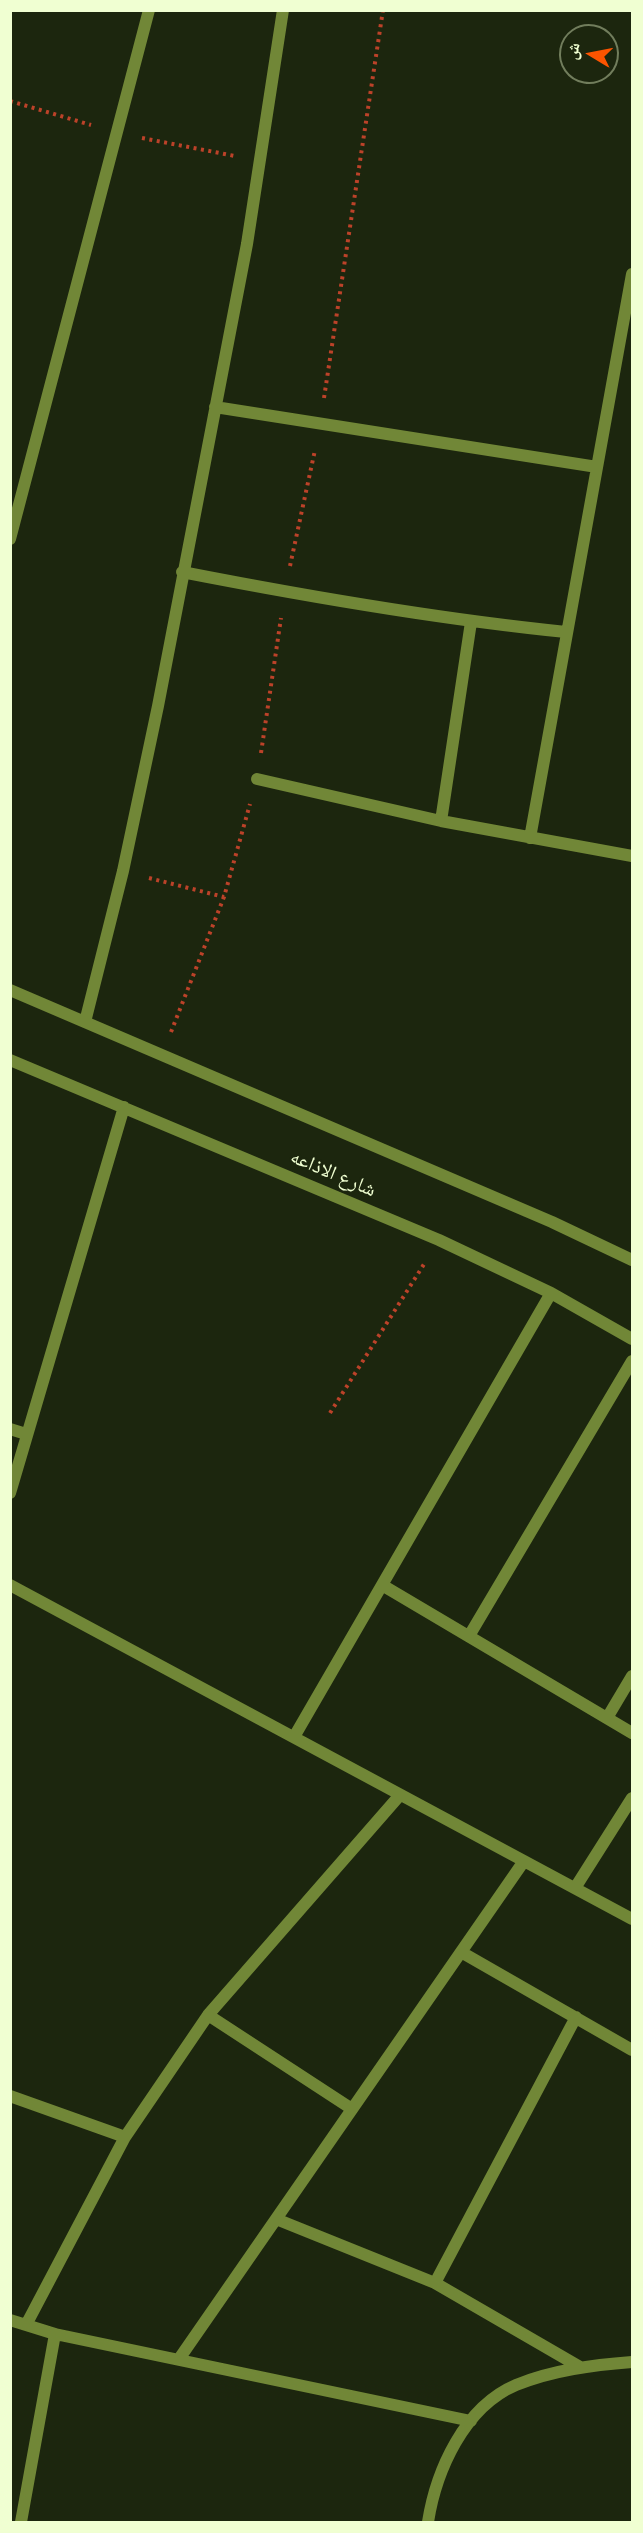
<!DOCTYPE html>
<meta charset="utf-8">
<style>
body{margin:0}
#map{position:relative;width:643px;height:2533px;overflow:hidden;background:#1c260e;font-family:"Space Grotesk","Noto Naskh Arabic",sans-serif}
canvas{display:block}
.frame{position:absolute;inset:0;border:12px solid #f0ffd2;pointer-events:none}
.north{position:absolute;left:559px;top:24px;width:60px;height:60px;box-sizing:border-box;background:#1c260e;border:2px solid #717d5c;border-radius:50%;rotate:280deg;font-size:16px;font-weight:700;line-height:24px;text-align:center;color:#f0ffd2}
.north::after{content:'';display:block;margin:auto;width:21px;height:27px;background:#fd5400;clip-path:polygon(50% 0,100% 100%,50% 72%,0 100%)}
</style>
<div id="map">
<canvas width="643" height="2533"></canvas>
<div class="frame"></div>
<div class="north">ش</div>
</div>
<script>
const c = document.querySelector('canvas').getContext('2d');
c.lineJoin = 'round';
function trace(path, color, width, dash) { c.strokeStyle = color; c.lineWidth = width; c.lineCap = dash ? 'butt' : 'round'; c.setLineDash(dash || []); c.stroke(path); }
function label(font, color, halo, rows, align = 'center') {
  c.font = font + ' "Space Grotesk","Noto Naskh Arabic",sans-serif'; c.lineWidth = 4.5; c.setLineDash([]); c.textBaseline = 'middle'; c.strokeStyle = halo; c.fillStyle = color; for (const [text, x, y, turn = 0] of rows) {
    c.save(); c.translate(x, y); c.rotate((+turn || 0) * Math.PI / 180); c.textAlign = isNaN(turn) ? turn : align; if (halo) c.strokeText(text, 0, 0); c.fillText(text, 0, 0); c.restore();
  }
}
trace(new Path2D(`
 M10,101L91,125
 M142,138L235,156
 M324,398L383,10
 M290,566L315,450
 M261,753L281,618
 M149,878L224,897
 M171,1032L224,897L250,804
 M330,1413L426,1261`), '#bc4229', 4, [3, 4.5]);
trace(new Path2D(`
 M215,407L597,467
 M10,539L149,10
 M182,572C310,597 437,619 566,632
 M257,779L441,821L632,856
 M441,821L471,622
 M530,838L632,274
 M10,990L552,1222L632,1260
 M85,1022L123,871L158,706L247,244L283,10
 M10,1060L439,1240L551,1293L632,1339
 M10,1429L26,1434
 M10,1493L124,1107
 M10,1585L632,1919
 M382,1585L632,1733
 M469,1636L632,1361
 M607,1718L632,1676
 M294,1737L551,1293
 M575,1888L632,1798
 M461,1952L632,2050
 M208,2015L352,2109
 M10,2096L125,2137
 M276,2219L435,2283L580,2367
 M435,2283L576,2017
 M10,2320L55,2334L471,2421
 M26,2325L125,2137L208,2015L400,1795
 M179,2359L524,1861
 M21,2522L55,2334
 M428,2522C436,2471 464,2407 516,2385C553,2370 593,2365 632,2362`), '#718737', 12);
label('20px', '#f0ffd2', '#1c260e', [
 ["شارع الاذاعه",333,1174,23]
]);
</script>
